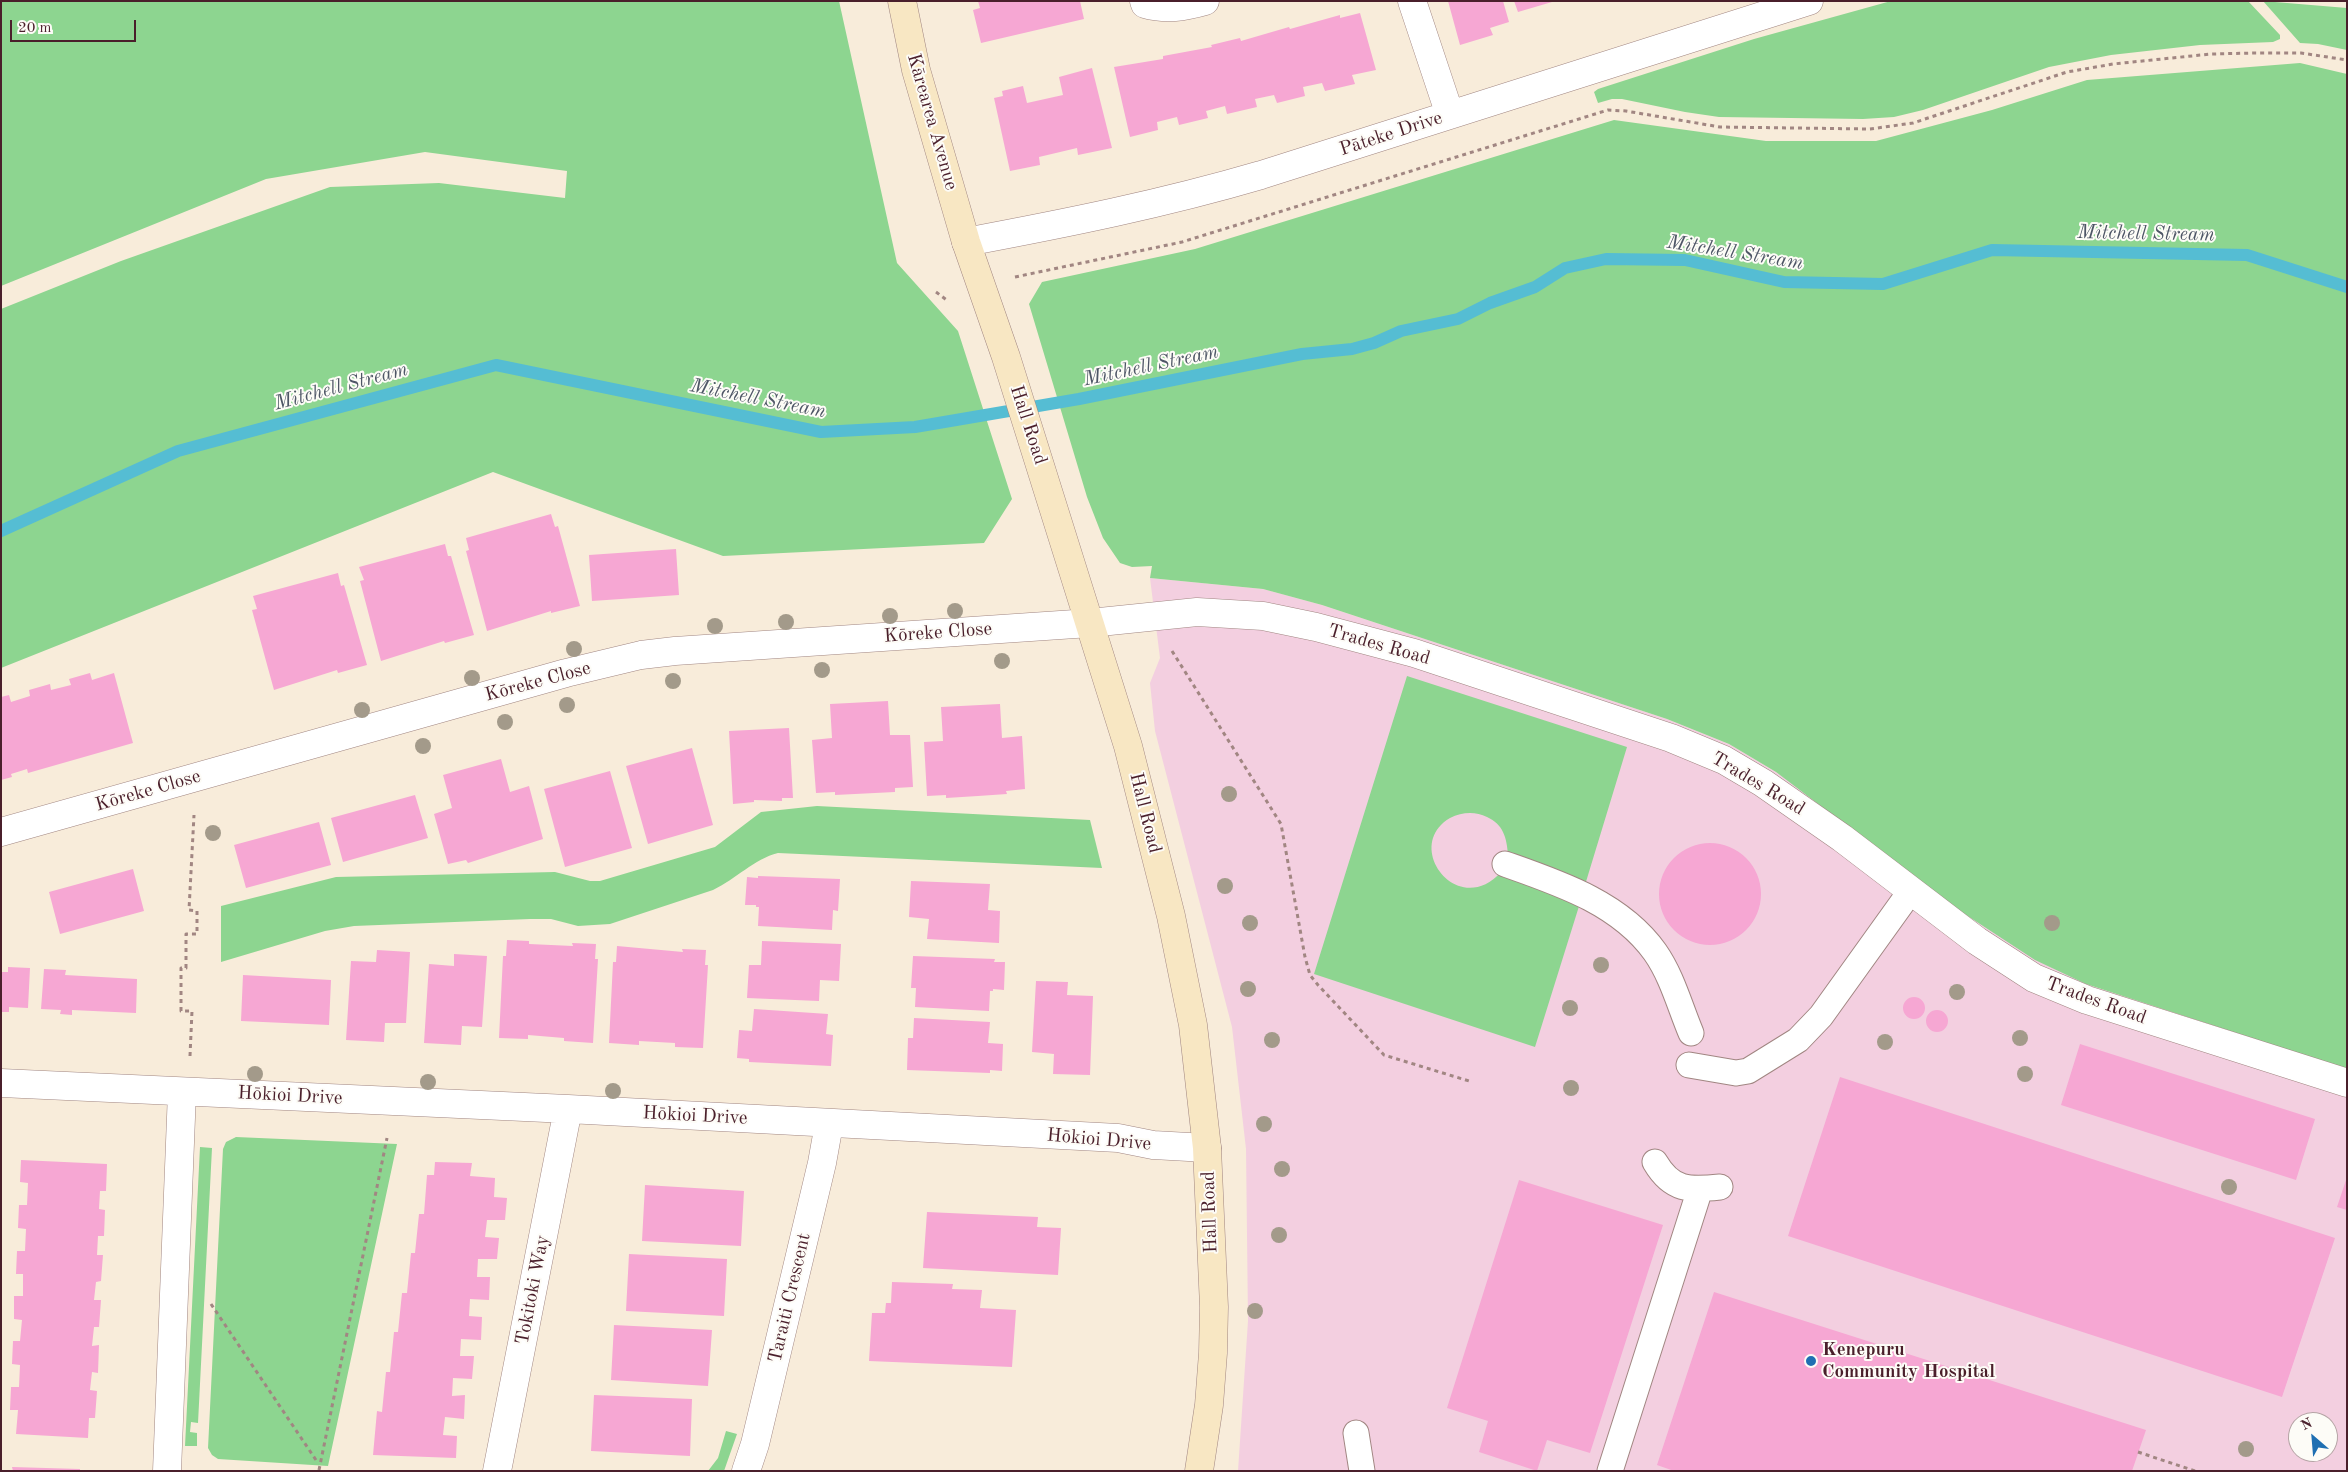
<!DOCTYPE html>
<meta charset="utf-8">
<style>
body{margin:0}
#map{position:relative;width:2348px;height:1472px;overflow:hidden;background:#f8ecda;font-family:"Old Standard TT",serif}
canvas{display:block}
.frame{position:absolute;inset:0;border:2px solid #4a1f2b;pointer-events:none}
.north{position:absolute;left:2288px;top:1412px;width:50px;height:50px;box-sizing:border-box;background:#fdfcf7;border:1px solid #b5a4a5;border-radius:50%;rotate:333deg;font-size:14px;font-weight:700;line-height:20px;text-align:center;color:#4a1f2b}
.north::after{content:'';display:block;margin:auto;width:18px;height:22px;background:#1f6fb2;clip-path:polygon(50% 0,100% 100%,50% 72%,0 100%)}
.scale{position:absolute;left:10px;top:20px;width:126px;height:22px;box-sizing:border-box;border:2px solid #4a1f2b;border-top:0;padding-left:6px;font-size:15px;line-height:18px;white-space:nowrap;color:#4a1f2b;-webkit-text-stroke:4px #fdfcf7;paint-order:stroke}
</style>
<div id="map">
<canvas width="2348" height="1472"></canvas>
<div class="frame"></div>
<div class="north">N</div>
<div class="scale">20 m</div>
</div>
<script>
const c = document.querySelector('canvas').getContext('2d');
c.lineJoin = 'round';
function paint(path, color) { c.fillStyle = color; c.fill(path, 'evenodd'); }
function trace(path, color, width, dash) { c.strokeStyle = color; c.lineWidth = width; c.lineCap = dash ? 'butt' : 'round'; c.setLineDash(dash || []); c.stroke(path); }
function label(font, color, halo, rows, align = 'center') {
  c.font = font + ' "Old Standard TT",serif'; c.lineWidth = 4; c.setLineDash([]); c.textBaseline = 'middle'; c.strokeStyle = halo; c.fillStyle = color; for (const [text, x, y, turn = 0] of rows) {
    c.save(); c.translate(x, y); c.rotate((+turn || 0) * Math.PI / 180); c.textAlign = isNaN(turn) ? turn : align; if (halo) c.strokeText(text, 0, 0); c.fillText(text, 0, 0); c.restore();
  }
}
paint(new Path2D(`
 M1150,578L1263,589L1322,605L1667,719L1729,744L1776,772L2086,984L2347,1069V1471H1238L1248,1321L1246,1149L1232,1027L1155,731L1150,683L1160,658ZM2298,1422H2328V1452H2298Z`), '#f3cfe0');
paint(new Path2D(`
 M1,1H839L897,263L958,331L1012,499L984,543L723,556L493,472L1,668V309L121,261L330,187L439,183L565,198L567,171L425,152L266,179L1,286Z
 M1891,1H2248L2280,35V39L2273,42L2200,45L2111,55L2049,67L1923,110L1894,117L1863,119L1719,117L1685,112L1622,99H1612L1598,103L1594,92L1598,89L1754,39Z
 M2263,1L2347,8V50L2318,44L2300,43Z
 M2300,63L2347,74V1069L2086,984L2035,960L1954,907L1776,772L1729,744L1667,719L1322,605L1263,589L1150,578L1152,566L1132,567L1120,563L1103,538L1087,497L1029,304L1042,282L1195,249L1614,120L1766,141H1876L1992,110L2087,80Z
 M1407,676L1627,747L1585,885L1508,855C1507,838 1503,824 1487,817C1475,811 1462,812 1450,818C1402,846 1458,920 1501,872L1580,903L1535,1047L1314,974Z
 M817,806L1090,820L1102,868L778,853C754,859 736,879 713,890L610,924L578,926L551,919H530L354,926L325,931L221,962V906L336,877L555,872L590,881H600L715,847L761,812Z
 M236,1137L397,1144L328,1466L218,1459L212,1455L208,1448L223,1149L226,1142Z
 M200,1147L212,1148L198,1423L191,1422L190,1432L197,1433V1446H185Z
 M726,1431L737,1434L724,1471H708L718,1458Z`), '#8dd590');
trace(new Path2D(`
 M1,531L178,451L496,365L821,432L915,427L1079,399L1302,354L1352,349L1374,343L1401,331L1458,319L1490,303L1535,287L1565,268L1606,259L1685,260L1784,282L1883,284L1992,250L2247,255L2347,287`), '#55bdd3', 12);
paint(new Path2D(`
 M978,1H1080L1084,19L981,43L973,10L980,8Z
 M1448,1H1503L1509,22L1490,28L1493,35L1460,45Z
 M1514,1H1552V2L1518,12Z
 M1360,13L1376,70L1352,75L1355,84L1325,91L1322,83L1303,87L1305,96L1277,103L1274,95L1255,99L1257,107L1227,114L1225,106L1206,111L1208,118L1179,125L1177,117L1157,122L1158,130L1130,137L1114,67L1163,59V56L1212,47L1211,45L1240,38L1241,41L1289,27L1290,29L1340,15V18Z
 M1092,68L1112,148L1078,155L1077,148L1039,157L1040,165L1010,171L994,98L1003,96L1002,91L1023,86L1027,103L1063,95L1059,77Z
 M551,514L555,527L558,526L580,606L551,613V611L487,631L466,551L469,550L466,538Z
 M445,544L448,556H451L474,635L445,643L444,641L381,661L360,581L364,580L359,567Z
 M676,549L679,595L592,601L589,555Z
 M338,573L341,586L344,585L367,665L338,673L337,670L274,690L252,610L257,609L253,596Z
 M90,673L92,680L114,673L133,743L28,773L27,769L11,774L12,777L1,780V697L9,695L11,702L30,696L29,690L50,684L51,690L71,685L69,679Z
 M888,701L890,735H910L913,787L895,788V792L835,795V792L816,793L812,740L832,738L830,704Z
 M1000,704L1002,738L1022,736L1025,789L1006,791L1007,794L978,796L946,798V795L927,796L924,742L943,741L941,707Z
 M789,728L793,798H782V801L754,800V802L733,804L729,731Z
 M692,748L713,825L648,844L626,766Z
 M501,759L510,792L529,786L543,839L468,863L466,860L448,864L434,814L452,808L443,775Z
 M610,771L632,848L565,867L544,789Z
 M415,795L428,838L343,862L331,818Z
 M319,822L331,865L246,888L234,845Z
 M1659 894a51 51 0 1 1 102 0a51 51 0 1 1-102 0Z
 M133,869L144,911L60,934L49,892Z
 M758,876L840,879L838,911L833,910L832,930L758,926L759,907H756V905H745L747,877L758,878Z
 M911,881L990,884L988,910L1000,911L999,943L927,939L929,919L909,917Z
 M507,940L529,941V944L573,946L572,943L596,944L595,959H598L593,1043L564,1041V1038L528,1035V1039L499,1038L503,956H506Z
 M762,941L841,944L839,981L820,980L819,1001L747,998L749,965H761Z
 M617,946L683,952L682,949L706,950L705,965H708L703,1048L675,1047V1043L639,1041V1045L609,1043L613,962H616Z
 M377,950L410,952L406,1023H385L384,1042L346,1040L351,961L376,962Z
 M454,954L487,956L482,1027L462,1026L461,1045L424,1043L429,964L454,966Z
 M913,956L995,959L994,962H1005L1004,990L993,989V991H990L989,1011L915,1007L916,988H911Z
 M8,967L30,968L28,1008L9,1007V1012H1V972H8Z
 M44,969L66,970L65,975L137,979L136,1013L72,1010V1015L60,1014L61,1010L41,1009Z
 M243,975L331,980L329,1025L241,1021Z
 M1036,981L1068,982L1067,995L1093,996L1090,1075L1053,1074L1054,1054L1032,1052Z
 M1903 1008a11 11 0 1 1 22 0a11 11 0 1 1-22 0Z
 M754,1009L828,1014L826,1034L833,1035L831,1066L749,1062V1059L737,1058L739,1030L752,1031Z
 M1926 1021a11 11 0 1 1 22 0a11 11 0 1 1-22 0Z
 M914,1018L990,1022L988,1043L1003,1044L1002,1071L990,1070V1073L907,1070L908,1038H913Z
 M2080,1044L2315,1119L2296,1180L2061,1105Z
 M1840,1077L2335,1238L2282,1397L1788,1236Z
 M21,1160L107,1164L106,1191H100L99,1209L105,1210L104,1236H98L97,1255H103L101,1281L96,1282L94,1300H101L99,1327H94L92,1346L99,1345L98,1373L92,1372L90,1390L97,1391L95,1418H89L88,1438L16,1434L18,1410H10L11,1387H19L20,1365L12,1364L13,1341H20L22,1320L14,1319V1296H23V1274H16L17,1251H25L26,1229L18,1228L19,1205H27L28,1183L20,1182Z
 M435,1162L472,1163L470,1176L495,1178L494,1197L507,1198L505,1220H487L485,1237L499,1238L497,1259H478L477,1277H490L489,1300L470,1299L469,1316L482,1317L481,1340L461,1339L460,1356H474L472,1379L453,1378L452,1396L465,1395L464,1419L445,1417L443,1435L457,1436L456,1458L373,1455L377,1411L382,1412L386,1372H390L394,1332H398L402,1293H407L411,1253H415L419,1214H424L427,1175H434Z
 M1519,1180L1663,1225L1590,1453L1547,1440L1537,1471L1479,1452L1488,1421L1447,1408Z
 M2346,1180H2347V1210L2337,1207Z
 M645,1185L744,1191L741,1246L642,1241Z
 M927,1212L1038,1217L1037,1227L1061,1228L1058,1275L923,1268Z
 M629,1254L727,1259L724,1316L626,1311Z
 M892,1282L953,1284L952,1289L982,1290L980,1308L1016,1310L1012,1367L869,1361L872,1313H885L886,1303H891Z
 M1714,1292L2146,1430L2132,1471H1674L1657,1465Z
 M614,1325L712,1330L708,1386L611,1380Z
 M594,1395L692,1399L690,1456L591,1451Z
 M12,1467L80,1469V1471H13Z`), '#f6a7d3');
const lane = new Path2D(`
 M1505,864C1559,883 1620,903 1655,952C1672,976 1680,1007 1691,1033
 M1689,1065L1736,1073L1748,1071L1798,1040L1821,1016L1910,892
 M1655,1162C1672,1191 1689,1190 1720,1187
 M1356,1433L1362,1471
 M1610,1471L1700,1189`);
const street = new Path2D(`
 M1144,1L1145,4C1166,10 1184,7 1205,1
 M1412,1L1450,115
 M966,242C1067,223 1162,204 1261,175L1809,1
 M1,832L566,673L641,655L675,651L1090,623L1197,612L1263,616L1316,627L1414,653L1671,738L1724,760L1763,783L1842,838L1977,941L2034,978L2087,1000L2347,1083
 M1,1083L568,1109L1118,1138L1153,1145L1207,1148
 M167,1471L182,1092
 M497,1471L568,1109
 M746,1471L755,1444L822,1163L829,1124`);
const secondary = new Path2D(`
 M902,1L916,70L966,242L1006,357L1128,746L1171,916L1193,1025L1207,1148L1214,1307L1213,1353L1209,1405L1199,1471`);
trace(lane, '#a18682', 27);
trace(street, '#a18682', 29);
trace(secondary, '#a18682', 29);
trace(new Path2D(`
 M1015,277L1182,242L1608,110L1626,111L1720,127L1870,129L1913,123L2067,72L2113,64L2211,54L2256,53H2301L2347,60
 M936,292L948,301
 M1172,651L1281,824L1305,957L1310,975L1318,985L1384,1055L1469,1081
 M190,1056L192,1011H181V968H186V934H197V911L189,910L194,815
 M211,1304L318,1463
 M2138,1452L2195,1471
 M319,1470L387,1138`), '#a18682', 3, [4, 4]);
trace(lane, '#fff', 25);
trace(street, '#fff', 28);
trace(secondary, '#f8e7c3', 28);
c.fillStyle = '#a39a8a';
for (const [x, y] of [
 [955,611],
 [890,616],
 [786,622],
 [715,626],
 [574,649],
 [1002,661],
 [822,670],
 [472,678],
 [673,681],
 [567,705],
 [362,710],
 [505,722],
 [423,746],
 [1229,794],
 [213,833],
 [1225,886],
 [1250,923],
 [2052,923],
 [1601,965],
 [1248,989],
 [1957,992],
 [1570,1008],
 [2020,1038],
 [1272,1040],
 [1885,1042],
 [255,1074],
 [2025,1074],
 [428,1082],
 [1571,1088],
 [613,1091],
 [1264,1124],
 [1282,1169],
 [2229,1187],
 [1279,1235],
 [1255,1311],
 [2246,1449]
]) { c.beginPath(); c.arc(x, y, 8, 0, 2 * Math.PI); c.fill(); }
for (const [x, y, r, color] of [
 [1811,1361,6,"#1f6fb2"]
]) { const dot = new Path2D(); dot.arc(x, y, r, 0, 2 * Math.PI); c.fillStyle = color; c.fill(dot); trace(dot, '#fdfcf7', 2); }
label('19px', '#4a1f2b', '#fdfcf7', [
 ["Kārearea Avenue",932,122,74],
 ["Pāteke Drive",1391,134,-18],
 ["Hall Road",1028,425,72],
 ["Kōreke Close",938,633,-4],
 ["Trades Road",1379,645,16],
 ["Kōreke Close",538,682,-15],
 ["Trades Road",1758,784,31],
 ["Kōreke Close",148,791,-16],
 ["Hall Road",1145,813,76],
 ["Trades Road",2096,1001,20],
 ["Hōkioi Drive",290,1096,3],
 ["Hōkioi Drive",695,1116,3],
 ["Hōkioi Drive",1099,1140,5],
 ["Hall Road",1210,1212,-92],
 ["Tokitoki Way",533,1290,-79],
 ["Taraiti Crescent",790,1298,-77]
]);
label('bold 19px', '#4a1f2b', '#fdfcf7', [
 ["Kenepuru",1822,1350],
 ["Community Hospital",1822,1372]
], 'left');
label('italic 20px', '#4e5666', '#fdfcf7', [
 ["Mitchell Stream",2146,234,1],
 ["Mitchell Stream",1735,253,9],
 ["Mitchell Stream",1151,366,-12],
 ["Mitchell Stream",341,387,-15],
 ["Mitchell Stream",758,399,11]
]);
</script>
